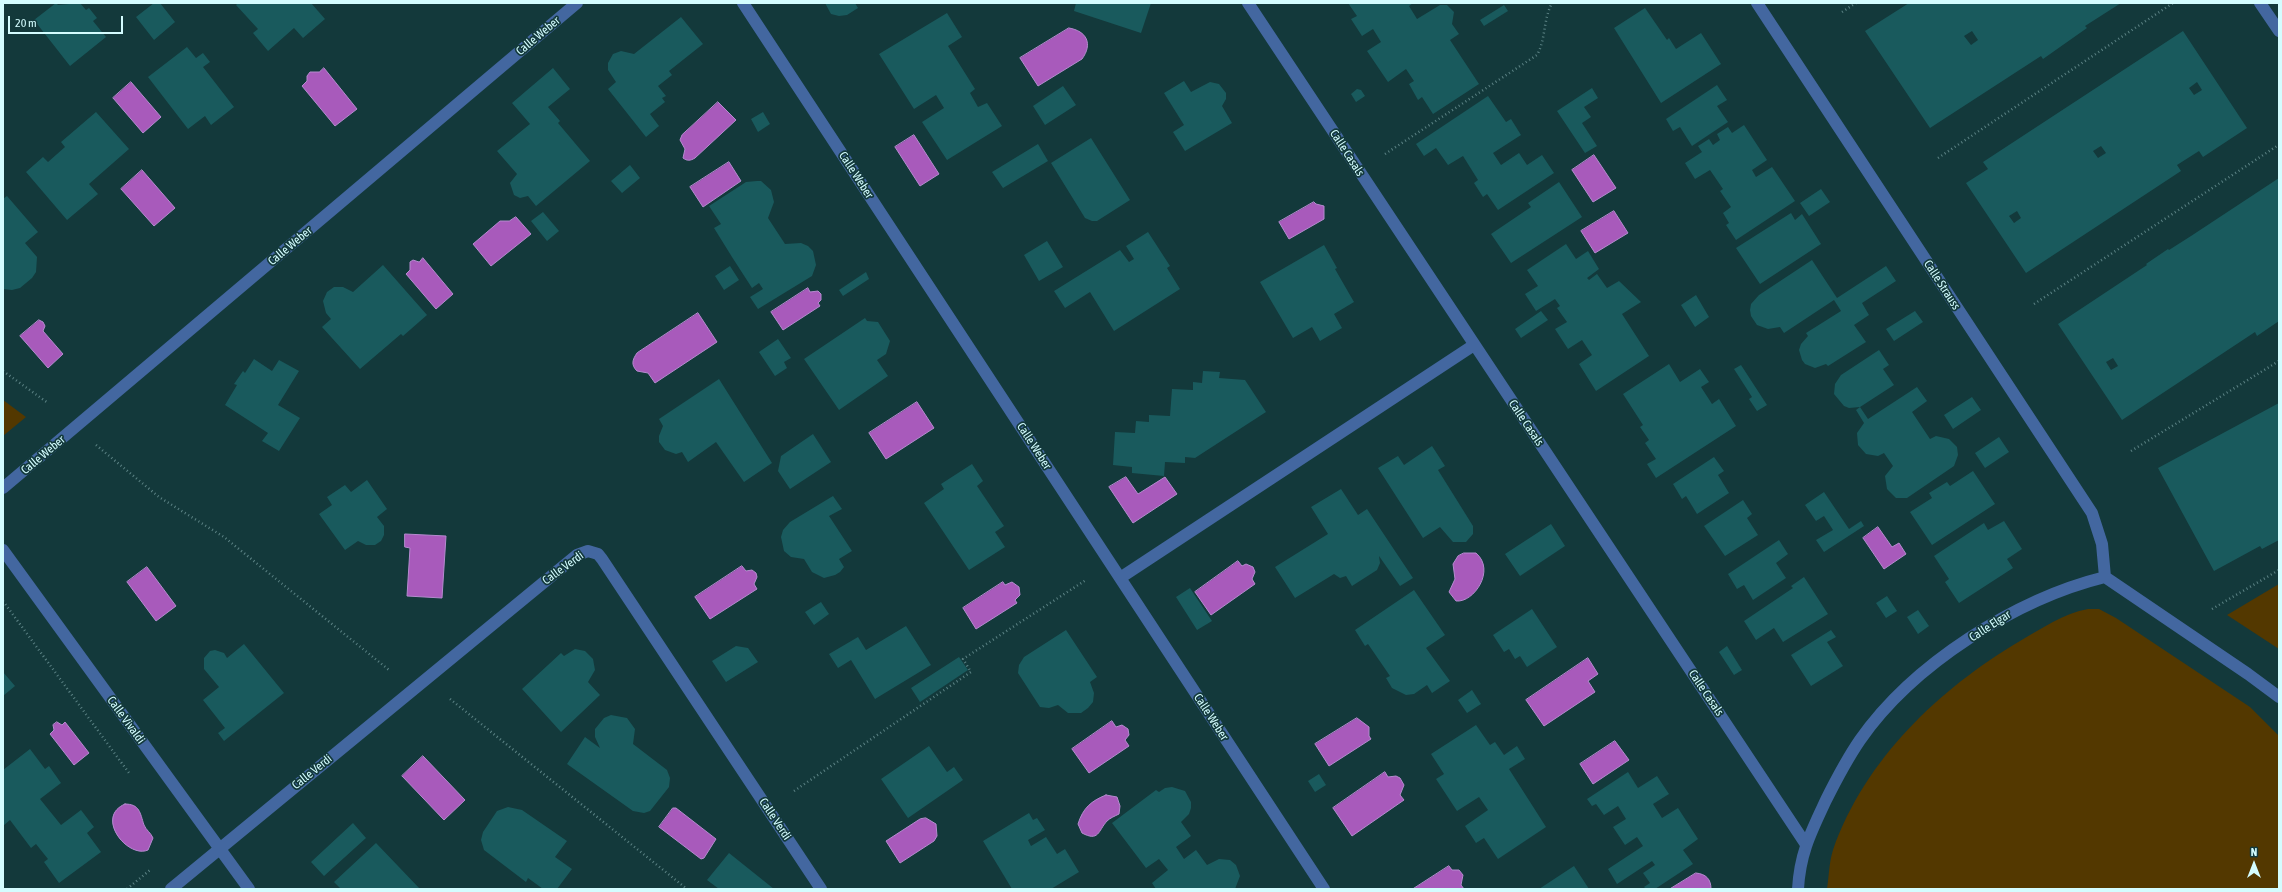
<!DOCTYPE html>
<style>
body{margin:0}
#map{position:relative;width:2282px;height:892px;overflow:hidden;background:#13393b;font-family:"Asap Condensed",sans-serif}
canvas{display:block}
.frame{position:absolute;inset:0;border:4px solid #d4fdff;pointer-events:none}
.north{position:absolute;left:2234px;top:844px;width:40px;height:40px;-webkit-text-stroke:3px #13393b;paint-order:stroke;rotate:0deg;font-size:11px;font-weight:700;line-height:16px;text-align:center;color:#d4fdff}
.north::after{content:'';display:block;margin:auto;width:14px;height:18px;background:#d4fdff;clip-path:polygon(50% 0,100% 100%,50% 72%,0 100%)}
.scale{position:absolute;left:8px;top:16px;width:115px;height:18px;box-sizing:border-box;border:2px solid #d4fdff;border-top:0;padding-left:5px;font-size:12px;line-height:14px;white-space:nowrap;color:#d4fdff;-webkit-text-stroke:3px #13393b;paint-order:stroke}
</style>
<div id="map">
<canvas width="2282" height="892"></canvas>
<div class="frame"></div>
<div class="north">N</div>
<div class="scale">20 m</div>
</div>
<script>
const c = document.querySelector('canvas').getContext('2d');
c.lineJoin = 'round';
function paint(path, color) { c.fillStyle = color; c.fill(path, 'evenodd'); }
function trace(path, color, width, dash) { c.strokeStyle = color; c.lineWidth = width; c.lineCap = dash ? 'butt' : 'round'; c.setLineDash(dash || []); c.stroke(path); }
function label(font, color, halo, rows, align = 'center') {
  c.font = font + ' "Asap Condensed",sans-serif'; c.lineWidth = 3.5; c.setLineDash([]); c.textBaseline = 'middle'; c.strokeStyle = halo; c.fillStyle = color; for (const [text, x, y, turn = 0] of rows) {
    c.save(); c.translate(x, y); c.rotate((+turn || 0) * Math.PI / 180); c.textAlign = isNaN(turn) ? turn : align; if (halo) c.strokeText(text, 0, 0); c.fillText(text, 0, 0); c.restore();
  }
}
paint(new Path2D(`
 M3,400L26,417L3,436Z
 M2279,584V649L2227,615Z
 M2088,609H2099L2116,618L2250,707L2279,736V889H1827C1829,877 1829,862 1833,850C1865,759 1939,689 2020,641C2041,629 2064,613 2088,609Z`), '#533800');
const water = new Path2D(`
 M1069,28C1087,31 1093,44 1082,59L1038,86L1020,58Z
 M324,68L357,109L335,126L302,86L307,81V76L310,72H319Z
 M131,82L161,117L143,133L113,98Z
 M718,102L736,120L695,158C690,161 687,161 683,158L685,149L680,140L682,135Z
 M914,135L939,174L920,186L895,147Z
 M1594,155L1616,188L1593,202L1572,170Z
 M729,162L741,181L703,207L690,187Z
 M142,170L175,208L154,226L121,189Z
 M1314,202L1316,204L1324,206V219L1289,239L1279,222Z
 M1614,211L1628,233L1595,253L1581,231Z
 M516,217L531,234L491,266L473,244L500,221H509Z
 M423,258L453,294L436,309L406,274L410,270V262L413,260L419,262Z
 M808,288L810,292L818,291L821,294V300L818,303L820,306L783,330L771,312Z
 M698,313L717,342L655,383L648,373L637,371C631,365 632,360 637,353Z
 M39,320L43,322L45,326L43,331L63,354L48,368L20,336Z
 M917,402L934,428L886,459L869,433Z
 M1126,477L1138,494L1165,477L1177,494L1133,523L1109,487Z
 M1878,527L1892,547L1899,543L1906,554L1884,569L1863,538Z
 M405,534L446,536L442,598L407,596L410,548L405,547Z
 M1464,553H1476C1496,570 1474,603 1456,601L1449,592L1455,579L1453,564L1458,556Z
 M1238,561L1242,566L1246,564L1253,567L1255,572L1252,579L1255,584L1211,615L1195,592Z
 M742,566L746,571L752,570L756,573L757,577L754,584L757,589L710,619L695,597Z
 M147,567L176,606L156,621L127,582Z
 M1003,582L1005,585L1012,582L1019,587L1020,595L1015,600L1017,603L976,629L963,608Z
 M1588,658L1598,674L1588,681L1595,692L1544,726L1526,700Z
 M1357,718L1369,727V736L1371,739L1329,766L1315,744Z
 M1112,721L1116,727L1122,725L1128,729L1129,735L1125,740L1129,746L1089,773L1072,749Z
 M57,722L62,725L65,722L89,753L74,765L50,734L54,730L53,725Z
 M1615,741L1629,760L1593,784L1580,764Z
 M423,756L465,800L444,820L402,776Z
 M1385,772L1388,777L1396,776L1400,778L1404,785L1400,795L1404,800L1352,836L1333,808Z
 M1106,795L1117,797L1120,806L1119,814C1115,816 1110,818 1107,821C1098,831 1099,842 1082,833L1078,824C1083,808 1091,801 1106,795Z
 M125,804C140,804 140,813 144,825C146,830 151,833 153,838L148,850C128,859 94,817 125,804Z
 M673,808H676L716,839L704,858L701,859L659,827Z
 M926,818L936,824L937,836L934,841L900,863L886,841L920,819Z
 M1449,866L1452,870H1459L1463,875L1461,885L1464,889H1413Z
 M1696,873C1706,874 1711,879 1711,889H1670Z`);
paint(water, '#a85abb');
trace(water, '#b58bcf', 1);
paint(new Path2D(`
 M56,3L58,5L80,3L86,10L89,8L97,18L93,21L106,37L70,66L34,20Z
 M154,3H160L175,22L154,40L136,17Z
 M238,3H311L325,19L303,38L294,28L268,51L253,33L258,29L236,5Z
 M825,3H855L858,8L847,15L839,16L831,14Z
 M1076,3H1151L1141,33L1074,11Z
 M1348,3H1413L1409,6L1417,19L1440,5H1447L1454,12L1452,24L1459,34L1450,40L1479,84L1433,114L1422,97L1418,100L1409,84L1414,81L1406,69L1388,82L1367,51L1381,42L1373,29L1362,36L1351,19L1357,16Z
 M1909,3H2121L2085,26L2087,28L2043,59L2041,56L1930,128L1865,31ZM1972,31L1978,40L1971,45L1964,36Z
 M1504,5L1508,11L1484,26L1480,20Z
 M1645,8L1667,40L1669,38L1676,49L1701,33L1721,64L1661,103L1614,28Z
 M947,13L962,37L948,46L975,89L970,93L978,107L987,103L1002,126L947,160L922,122L944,108L936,95L914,109L879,54Z
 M681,17L703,44L669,71L672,75L658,86L666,96L662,98L665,102L650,114L659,126L646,137L608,89L616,82L608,70V63L613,54L621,51L634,54Z
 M2183,31L2247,128L2203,157L2199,151L2177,165L2181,171L2026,273L1966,183L1988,169L1983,162ZM2197,82L2202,90L2194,95L2189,88ZM2101,146L2106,153L2098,158L2093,151ZM2017,211L2021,218L2014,223L2009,216Z
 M187,47L196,58L203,53L210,62L203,67L234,107L211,125L205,116L188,129L148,77Z
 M553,68L570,89L548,107L560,121L558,123L590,161L536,206L528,196L520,198L514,195L510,183L517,174L497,151L530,124L512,103Z
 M1184,81L1191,92L1210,82L1219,84L1226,93V99L1222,106L1232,123L1185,151L1173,132L1184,125L1164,93Z
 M1717,85L1727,100L1717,106L1728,122L1692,146L1680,127L1673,131L1666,119Z
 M1063,86L1076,105L1045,125L1033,106Z
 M1592,88L1598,98L1584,107L1591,117L1582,123L1597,146L1585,153L1557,111Z
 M1357,89L1361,90L1365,96L1356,102L1351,94Z
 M1488,96L1506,122L1511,119L1521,135L1493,153L1501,165L1519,153L1527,165L1542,155L1554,173L1498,210L1487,194L1483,197L1474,183L1478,180L1463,156L1448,165L1436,148L1424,156L1416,144Z
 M96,112L129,149L89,184L98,194L67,220L26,172L43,157L48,162L65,147L61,142Z
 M763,112L770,124L758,132L751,119Z
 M1744,125L1767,160L1752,170L1756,177L1772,167L1795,201L1736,240L1726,225L1729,223L1723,213L1731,207L1720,191L1723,189L1710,170L1695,179L1685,163L1702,152L1698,146L1709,139L1713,145L1720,140L1717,134L1728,127L1732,133Z
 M1091,138L1130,200L1097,221H1092L1085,218L1051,163Z
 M1038,144L1048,161L1003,188L992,172Z
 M630,165L640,178L622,193L611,181Z
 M2279,178V321L2257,336L2255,332L2122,420L2058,324L2147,265L2146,264L2168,249L2169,250L2191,236ZM2113,358L2118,366L2111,370L2106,362Z
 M757,181H761L771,190L774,202L768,218L785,244L801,243L808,246L813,251L816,265L812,276L758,309L750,297L763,289L759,283L752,288L732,257L714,228L721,224L709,206L746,182Z
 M1559,182L1582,217L1511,263L1491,234L1531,207L1528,203Z
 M1821,189L1830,202L1809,216L1800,203Z
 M7,196L38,232L25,243L37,257L36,272L32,278L20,288L12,290L3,289V199Z
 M543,212L559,231L547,241L531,221Z
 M1791,213L1795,220L1802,214L1821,244L1760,284L1736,248Z
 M1148,232L1170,266L1167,268L1180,289L1114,331L1090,292L1065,308L1054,291L1120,250L1129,262L1134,259L1126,246Z
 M1047,241L1063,267L1039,281L1024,255Z
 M1566,244L1576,259L1588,251L1599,269L1587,278L1589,280L1597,274L1607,288L1619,281L1641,302L1622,314L1649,356L1596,391L1579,364L1592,355L1582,340L1568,349L1555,329L1567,322L1557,308L1560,306L1555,299L1536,311L1525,294L1538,286L1527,270Z
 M1324,245L1337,268L1335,269L1354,302L1334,314L1342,328L1320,341L1312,327L1293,338L1260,282Z
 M1812,260L1837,298L1886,266L1896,281L1862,303L1869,315L1854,325L1866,342L1828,366L1826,364L1815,368L1805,364L1802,360L1799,350L1801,344L1808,336L1806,333L1841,311L1834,300L1784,333L1780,327L1768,329L1757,325L1751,316L1750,310L1751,304L1759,295Z
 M383,265L427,315L403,336L401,334L360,369L322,327L331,319L326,313L323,301L327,292L334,287H343L353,292Z
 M730,266L739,280L724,290L715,276Z
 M866,272L869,279L843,296L839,290Z
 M1696,295L1709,317L1695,327L1681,305Z
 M1541,311L1548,320L1521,338L1515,329Z
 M1915,311L1923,322L1894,341L1886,329Z
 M865,318L867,321L878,322L890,341L886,354L877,360L888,376L839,410L804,359Z
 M778,339L791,358L784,362L787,368L775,376L759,352Z
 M1879,350L1889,365L1883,369L1894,385L1860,407L1868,419L1917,387L1927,401L1912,412L1930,439L1936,436L1949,439L1957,447L1958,455L1954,466L1907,498H1896L1887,489L1885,476L1893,466L1884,453L1878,456L1866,454L1858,445L1857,433L1864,423L1856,410L1860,407L1849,408L1844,406L1834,394L1835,384L1841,375Z
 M254,359L272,371L279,360L299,371L278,405L300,418L279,451L262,441L268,433L225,405L237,385L234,384L243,371L245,373Z
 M1669,364L1680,382L1700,369L1709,382L1701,387L1712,404L1719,399L1736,426L1656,478L1647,464L1656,459L1645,443L1649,440L1640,427L1643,425L1623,394Z
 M1741,365L1767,405L1757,411L1749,399L1752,397L1734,369Z
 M1203,371L1220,372L1219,378L1245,380L1266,412L1195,458L1185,457V463L1165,462L1164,476L1132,473V467L1113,465L1115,432L1135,433L1136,421L1149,422V415L1170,416L1172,389L1193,390V382L1202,383Z
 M719,379L772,463L744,482L716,442L688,462L682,452L676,454L665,450L659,442V436L663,426L659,419Z
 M1972,397L1981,410L1953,429L1944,415Z
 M2279,403V540L2262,549L2260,546L2214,571L2158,468Z
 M813,434L831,462L790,489L778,471L781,456Z
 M1999,437L2009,452L1985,468L1975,453Z
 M1432,446L1445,466L1438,470L1473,526V534L1466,542H1453L1440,527L1423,538L1378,468L1398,456L1404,465Z
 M1714,457L1724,471L1718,475L1729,493L1697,514L1686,496L1682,499L1673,484Z
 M972,464L983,481L977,486L1004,526L995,532L1005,547L969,570L924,503L944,489L941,484Z
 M1973,471L1995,504L1932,545L1910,512L1932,498L1929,493L1947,482L1950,486Z
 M367,480L387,509L377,517L384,526V535L381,541L375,545H366L358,541L345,550L319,514L332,505L327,497L345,485L351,492Z
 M1341,489L1358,515L1367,509L1413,578L1400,586L1379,556L1380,563L1377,570L1352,586L1346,576L1340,578L1334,574L1295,598L1275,567L1328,534L1311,507Z
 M1824,492L1849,529L1861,521L1864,526L1824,552L1816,540L1833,530L1824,516L1816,521L1805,505Z
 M833,496L842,509L829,516L852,551L839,559L844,567L840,572L835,575L824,578L812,572L804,559L791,557L784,551L781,537L783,530L790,522Z
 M1743,500L1752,514L1747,518L1758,535L1725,556L1704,526Z
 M2004,521L2022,549L2007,559L2013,568L1959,603L1945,582L1949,579L1934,556L1984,523L1988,530Z
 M1551,524L1565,546L1520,576L1505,554Z
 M1779,540L1788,554L1776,563L1786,578L1753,600L1744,585L1737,589L1728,574Z
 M1804,577L1828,614L1783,642L1774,628L1756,640L1744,621L1793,588L1791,586Z
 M1190,588L1212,621L1197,630L1176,597Z
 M1414,590L1445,635L1426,648L1450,681L1432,693L1427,685L1414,694L1406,695L1392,688L1386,678L1390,676L1368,644L1365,646L1355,630Z
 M1887,596L1897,611L1886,618L1876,603Z
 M821,602L829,614L814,625L805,612Z
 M1532,609L1557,647L1527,667L1520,656L1515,659L1509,649L1504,652L1493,635Z
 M1918,610L1929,626L1918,634L1907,617Z
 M906,626L931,665L875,699L851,660L838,668L829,654L858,637L866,650Z
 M1066,630L1097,677L1090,682L1094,693L1093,702L1088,708L1081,713H1068L1058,705L1049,708L1040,707L1018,673L1019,665L1024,657Z
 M1831,630L1836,637L1827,642L1843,666L1811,686L1791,655Z
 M244,644L284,693L224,741L218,733L225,728L203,700L219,687L204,669V658L210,651L215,650L224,653L227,658Z
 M736,646L748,648L758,662L726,682L712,661Z
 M1727,646L1742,670L1734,675L1719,652Z
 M575,649L585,651L593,659L595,670L588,682L600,695L561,732L522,689L561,653L564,656Z
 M959,657L968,670L920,702L911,688Z
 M3,672L15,686L3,696Z
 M1472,690L1481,704L1467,713L1458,700Z
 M611,715L627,718L635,729L633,744L667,770L670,778L669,787L650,811L644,813L633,811L567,764L585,737L600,748L595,737V729L604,718Z
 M1476,725L1490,745L1495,742L1504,755L1517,746L1525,759L1509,769L1546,827L1498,859L1484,838L1476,843L1465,826L1488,810L1479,797L1457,811L1436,779L1444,774L1431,754Z
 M929,746L947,772L954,767L963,780L908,818L881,779Z
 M30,749L45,769L49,766L61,783L40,799L61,825L81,810L94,827L87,833L101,852L59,883L44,862L48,859L36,844L31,848L10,820L3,826V770Z
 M1628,772L1638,788L1657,776L1669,794L1653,804L1662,818L1678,808L1698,839L1683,850L1693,864L1655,889H1646L1644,887L1650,883L1643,873L1655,865L1652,861L1617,884L1608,869L1643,846L1637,837L1625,845L1613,827L1626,819L1618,806L1604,815L1596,804L1592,806L1587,799Z
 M1319,774L1326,785L1315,792L1308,781Z
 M1172,787L1185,791L1191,802V808L1189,814L1181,822L1191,836L1176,847L1184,859L1196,850L1207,865L1219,859L1230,860L1236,865L1240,876L1235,889H1156L1152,883L1168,870L1159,859L1146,868L1112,823L1156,790L1159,792L1165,788Z
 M508,807L522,810L567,841L555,857L572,869L557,889H543L528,878L526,882L484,850L481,840L483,832L497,811Z
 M1029,813L1033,820L1037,818L1045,830L1028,840L1031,846L1046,837L1057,854L1065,849L1079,872L1051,889H1012L983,841Z
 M353,823L366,838L324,876L311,862Z
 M376,843L420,889H341L334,882Z
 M729,853L774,889H719L707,880Z
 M1574,866L1589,889H1539Z`), '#195a5d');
trace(new Path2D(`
 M1842,12L1856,3
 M1385,154L1537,55C1546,39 1543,20 1552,3
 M1938,158L2173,3
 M2034,304L2277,146
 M3,371L48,403
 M96,445L159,497L224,537L389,670
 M2131,451L2279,361
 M3,601L129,773
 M2212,609L2279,570
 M450,699L687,889
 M794,791L971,672L963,659L1086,580
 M127,889L150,870`), '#5c8385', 2.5, [1, 3]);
trace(new Path2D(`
 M743,3L1324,889
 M1248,3L1805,843
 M1757,3L2092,513L2102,544L2105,577
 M2260,3L2279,31
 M3,488L577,3
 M3,550L249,889
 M1120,578L1474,345
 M171,889L577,555L588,551L598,554L602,559L821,889
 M1798,889C1800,853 1811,832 1826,800C1836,780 1847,759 1860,740C1913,664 2016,599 2105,577L2248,674L2279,697`), '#4367a0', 12);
label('12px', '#d4fdff', '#13393b', [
 ["Calle Weber",538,36,-40],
 ["Calle Casals",1347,153,57],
 ["Calle Weber",856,175,57],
 ["Calle Weber",290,246,-40],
 ["Calle Strauss",1942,285,57],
 ["Calle Casals",1526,423,56],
 ["Calle Weber",1034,446,57],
 ["Calle Weber",43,455,-40],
 ["Calle Verdi",563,568,-36],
 ["Calle Elgar",1990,626,-33],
 ["Calle Casals",1706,693,56],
 ["Calle Weber",1211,717,57],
 ["Calle Vivaldi",126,720,54],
 ["Calle Verdi",312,772,-39],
 ["Calle Verdi",775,819,56]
]);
</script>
